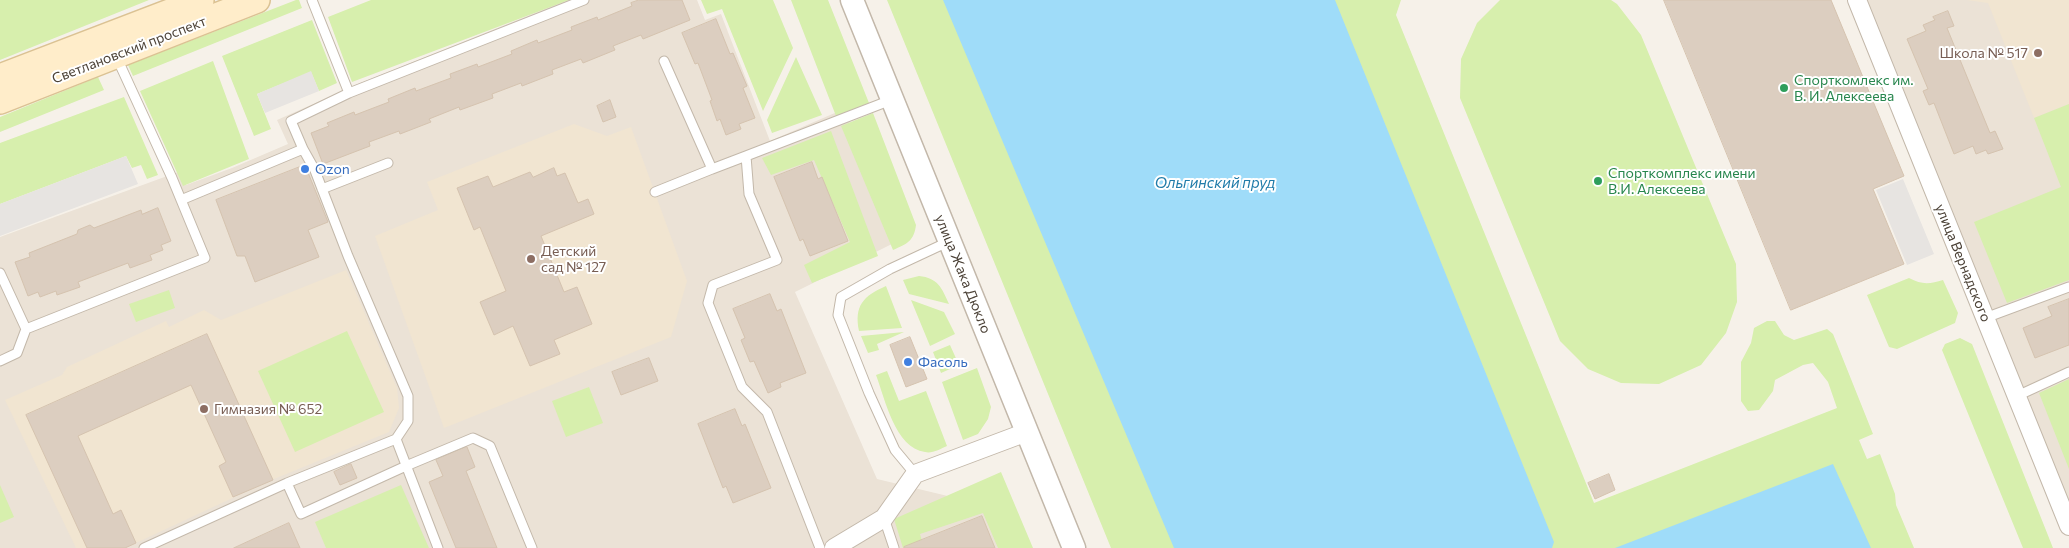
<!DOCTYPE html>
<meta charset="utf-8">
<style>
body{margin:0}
canvas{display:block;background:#f6f1e9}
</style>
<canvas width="2069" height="548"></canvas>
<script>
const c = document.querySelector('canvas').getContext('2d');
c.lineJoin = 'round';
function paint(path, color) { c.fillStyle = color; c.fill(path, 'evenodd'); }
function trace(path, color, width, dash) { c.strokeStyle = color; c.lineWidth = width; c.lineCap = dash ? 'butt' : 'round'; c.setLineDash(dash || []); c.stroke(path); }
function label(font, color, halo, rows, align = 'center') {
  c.font = font + ' Commissioner,sans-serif'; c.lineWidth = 4; c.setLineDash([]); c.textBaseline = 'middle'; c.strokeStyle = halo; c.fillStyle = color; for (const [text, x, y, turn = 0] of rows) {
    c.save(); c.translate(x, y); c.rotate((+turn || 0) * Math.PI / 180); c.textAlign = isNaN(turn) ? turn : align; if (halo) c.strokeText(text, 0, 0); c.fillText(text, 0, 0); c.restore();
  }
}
paint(new Path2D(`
 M567,0H697L705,20L721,14L770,141L844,109L898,241L795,292L877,479L985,505L1003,548H0V237L181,171L186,185L232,168L288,144L277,120L363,82Z
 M1867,0H2069V508Z`), '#ebe2d6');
paint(new Path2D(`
 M1967,0H2069V104L2034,118L1988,3Z
 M574,124L607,136L631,127L687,281L671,337L444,428L375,236L438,210L427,182Z
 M346,270L397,388L399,408L389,432L269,481L125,548H76L5,400L62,375L67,367L166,321L169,327L204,310L221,320Z`), '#f1e5d1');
paint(new Path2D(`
 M0,0H149L0,60Z
 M296,0H299L302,8L133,76L128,65Z
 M371,0H569L352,82L328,17Z
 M701,0H773L793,48L763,111L722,9L707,14Z
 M791,0H828L869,103L836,116Z
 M887,0H1401L1396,15L1594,503L1837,408L1828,382L1813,363L1803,365L1775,380L1773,391L1759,410L1748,411L1741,401V362L1751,343L1754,328L1767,321H1775L1784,335L1794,340L1827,329L1833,334L1873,434L1859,440L1867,459L1880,454L1895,494L1896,505L1914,548H1111Z
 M1500,0H1611L1617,4L1641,35L1736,264L1737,302L1726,333L1701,365L1659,384L1621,383L1588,369L1560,341L1460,98L1461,59L1477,23Z
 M312,20L337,83L319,91L311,72L257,94L271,129L254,136L222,56Z
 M796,57L822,115L772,133L767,120Z
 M213,61L249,159L183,186L140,91Z
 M98,77L104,90L0,132V117Z
 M124,97L158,175L147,179L141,165L132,168L126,156L0,204V143Z
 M2069,104V280L2007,303L1974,222L2061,187L2034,118Z
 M873,113L916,225C914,241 907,244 893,250L841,126Z
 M831,131L878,256L812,283L804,265L850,242L814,160L771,175L762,158Z
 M919,276C938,278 942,288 949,304L909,294L903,280Z
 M1909,278C1922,285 1930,284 1943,280L1958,313L1955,323L1897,349L1889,347L1867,295Z
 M886,286L902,328L859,331C854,306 863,296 886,286Z
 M169,290L175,308L136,322L129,304Z
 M911,300L944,312L955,334L930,346Z
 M347,331L384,412L295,452L258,371Z
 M904,332L877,344L879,350L868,353L861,336Z
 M1960,338L1972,344L2053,548H2023L1942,350L1945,344Z
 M950,345L959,365L941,373L933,352Z
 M977,368L991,407L988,419L978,434L963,440L942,382Z
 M887,371L899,401L926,391L947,446C940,449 932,454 925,452C895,448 885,399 876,375Z
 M2069,379V469L2039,393Z
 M589,387L603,423L566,437L552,401Z
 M1001,472L1033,548H998L983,513L920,534L924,548H903L894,519Z
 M0,485L14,517L0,523Z
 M401,485L429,548H326L315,522Z`), '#d7efad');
paint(new Path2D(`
 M311,71L319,91L265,113L257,94Z
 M126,156L138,184L0,236V204Z
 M1903,179L1934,254L1907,265L1876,190Z`), '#e7e4e1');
paint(new Path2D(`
 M943,0H1335L1554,542L1552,548H1174Z
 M1833,464L1871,548H1615Z`), '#9fdcf9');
const building = new Path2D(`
 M639,0H682L690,20L643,39L641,35L613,46L615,50L583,63L581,59L552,70L553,74L522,86L521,83L492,94L493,98L460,110L459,107L429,119L431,122L400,134L399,131L369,142L370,146L323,164L311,133L329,126L327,123L354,112L355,115L389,102L388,99L415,88L416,91L451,78L450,74L477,64L478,67L512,54L511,51L537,40L538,43L572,30L571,27L597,17L598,20L632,6L631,3Z
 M1664,0H1831L1904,176L1873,189L1904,264L1791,310Z
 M1948,11L1954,26L1947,28L1990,133L1995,131L2003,149L1988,154L1986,150L1976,154L1973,146L1954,154L1934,103L1929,105L1923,91L1928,89L1907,39L1926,31L1923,25L1935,20L1933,17Z
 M716,19L730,54L733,53L747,86L743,88L755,118L739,124L741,129L726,135L720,119L717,121L710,101L712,100L698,63L695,64L682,33Z
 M610,100L616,117L603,122L597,106Z
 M812,162L818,179L822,177L848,241L810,256L803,239L800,241L774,177Z
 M305,165L328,222L308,230L319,257L255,282L245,256H237L216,200Z
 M554,168L557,176L565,173L578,203L588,199L594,214L541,236L564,292L577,287L592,324L554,340L560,354L530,366L513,326L494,335L480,302L506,291L480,227L474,230L457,188L488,176L493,187L530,172L533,177Z
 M158,208L171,241L161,245L163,250L150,255L152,260L130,268L128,263L78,282L80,287L57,295L56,291L40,297L38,292L28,296L15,262L30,257L29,253L77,234L78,230L90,225L94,228L141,210L142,214Z
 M770,294L777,311L781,309L806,373L780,383L781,387L768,393L754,361L750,362L741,340L745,338L733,309Z
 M2069,299V345L2035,358L2023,328L2052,316L2048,307Z
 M207,334L273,480L233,497L219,466L226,462L191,385L78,436L113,514L121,510L136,543L125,548H87L26,415Z
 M910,337L927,379L906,387L890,345Z
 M649,358L658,381L621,395L612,372Z
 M735,409L742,426L745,424L771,488L733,503L726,486L723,488L698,424Z
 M467,447L475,467L466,471L497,548H456L429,482L443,476L436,460Z
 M351,464L357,478L340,485L334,472Z
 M1609,474L1615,490L1595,499L1588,483Z
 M982,516L995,548H904V547Z
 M289,523L300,548H234Z`);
paint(building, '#dccec0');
trace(building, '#d5c3af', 1);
const service = new Path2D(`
 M312,0L349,93
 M664,61L712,169L746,156
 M303,149L291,121L349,93L584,0
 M322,189L388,163
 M655,192L712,169
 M181,200L303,149L312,165
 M0,273L26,329
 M1985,318L2069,287
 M0,361L17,353L26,329L205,258L172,178L116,56
 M2017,396L2069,372
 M396,439L438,548
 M915,474L895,450L869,393L838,315L841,297L890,269L950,241
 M287,483L301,514L406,466L473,438L490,446L532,548
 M884,518L894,548
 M144,548L287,483L396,439L408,421V396L348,256L314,168
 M820,548L767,412L742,387L708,303L713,285L777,260L749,194L746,156L891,100`);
const minor = new Path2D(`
 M1857,0L2069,526
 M834,548L884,518L915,474L1027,432`);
const tertiary = new Path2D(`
 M852,0L1074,548`);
const secondary = new Path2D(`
 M0,77L201,0
 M0,101L257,0`);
trace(service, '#c3b8aa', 11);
trace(minor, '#c3b8aa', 20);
trace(tertiary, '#c3b8aa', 25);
trace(secondary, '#dbc293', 28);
trace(service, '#fff', 9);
trace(minor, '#fff', 18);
trace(tertiary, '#fff', 22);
trace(secondary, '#ffedca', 25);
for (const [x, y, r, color] of [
 [2038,53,5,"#8d6e63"],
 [1784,88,5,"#2e9e5b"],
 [305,169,5,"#3f7fe0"],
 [1598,181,5,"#2e9e5b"],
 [531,259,5,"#8d6e63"],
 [908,362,5,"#3f7fe0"],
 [204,409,5,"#8d6e63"]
]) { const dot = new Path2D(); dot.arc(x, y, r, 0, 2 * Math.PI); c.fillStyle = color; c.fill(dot); trace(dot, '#fff', 2); }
label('14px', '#4b4136', '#fff', [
 ["Светлановский проспект",129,50,-21],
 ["улица Вернадского",1963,263,68],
 ["улица Жака Дюкло",963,274,68]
]);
label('14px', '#785e54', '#fff', [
 ["Школа № 517",2028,53,"right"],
 ["Детский",541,251],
 ["сад № 127",541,267],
 ["Гимназия № 652",214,409]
], 'left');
label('14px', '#27864d', '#fff', [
 ["Спорткомлекс им.",1794,80],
 ["В. И. Алексеева",1794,96],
 ["Спорткомплекс имени",1608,173],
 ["В.И. Алексеева",1608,189]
], 'left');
label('14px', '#366cbe', '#fff', [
 ["Ozon",315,169],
 ["Фасоль",918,362]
], 'left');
label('italic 15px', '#1f7ba9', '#fff', [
 ["Ольгинский пруд",1215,183]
]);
</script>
